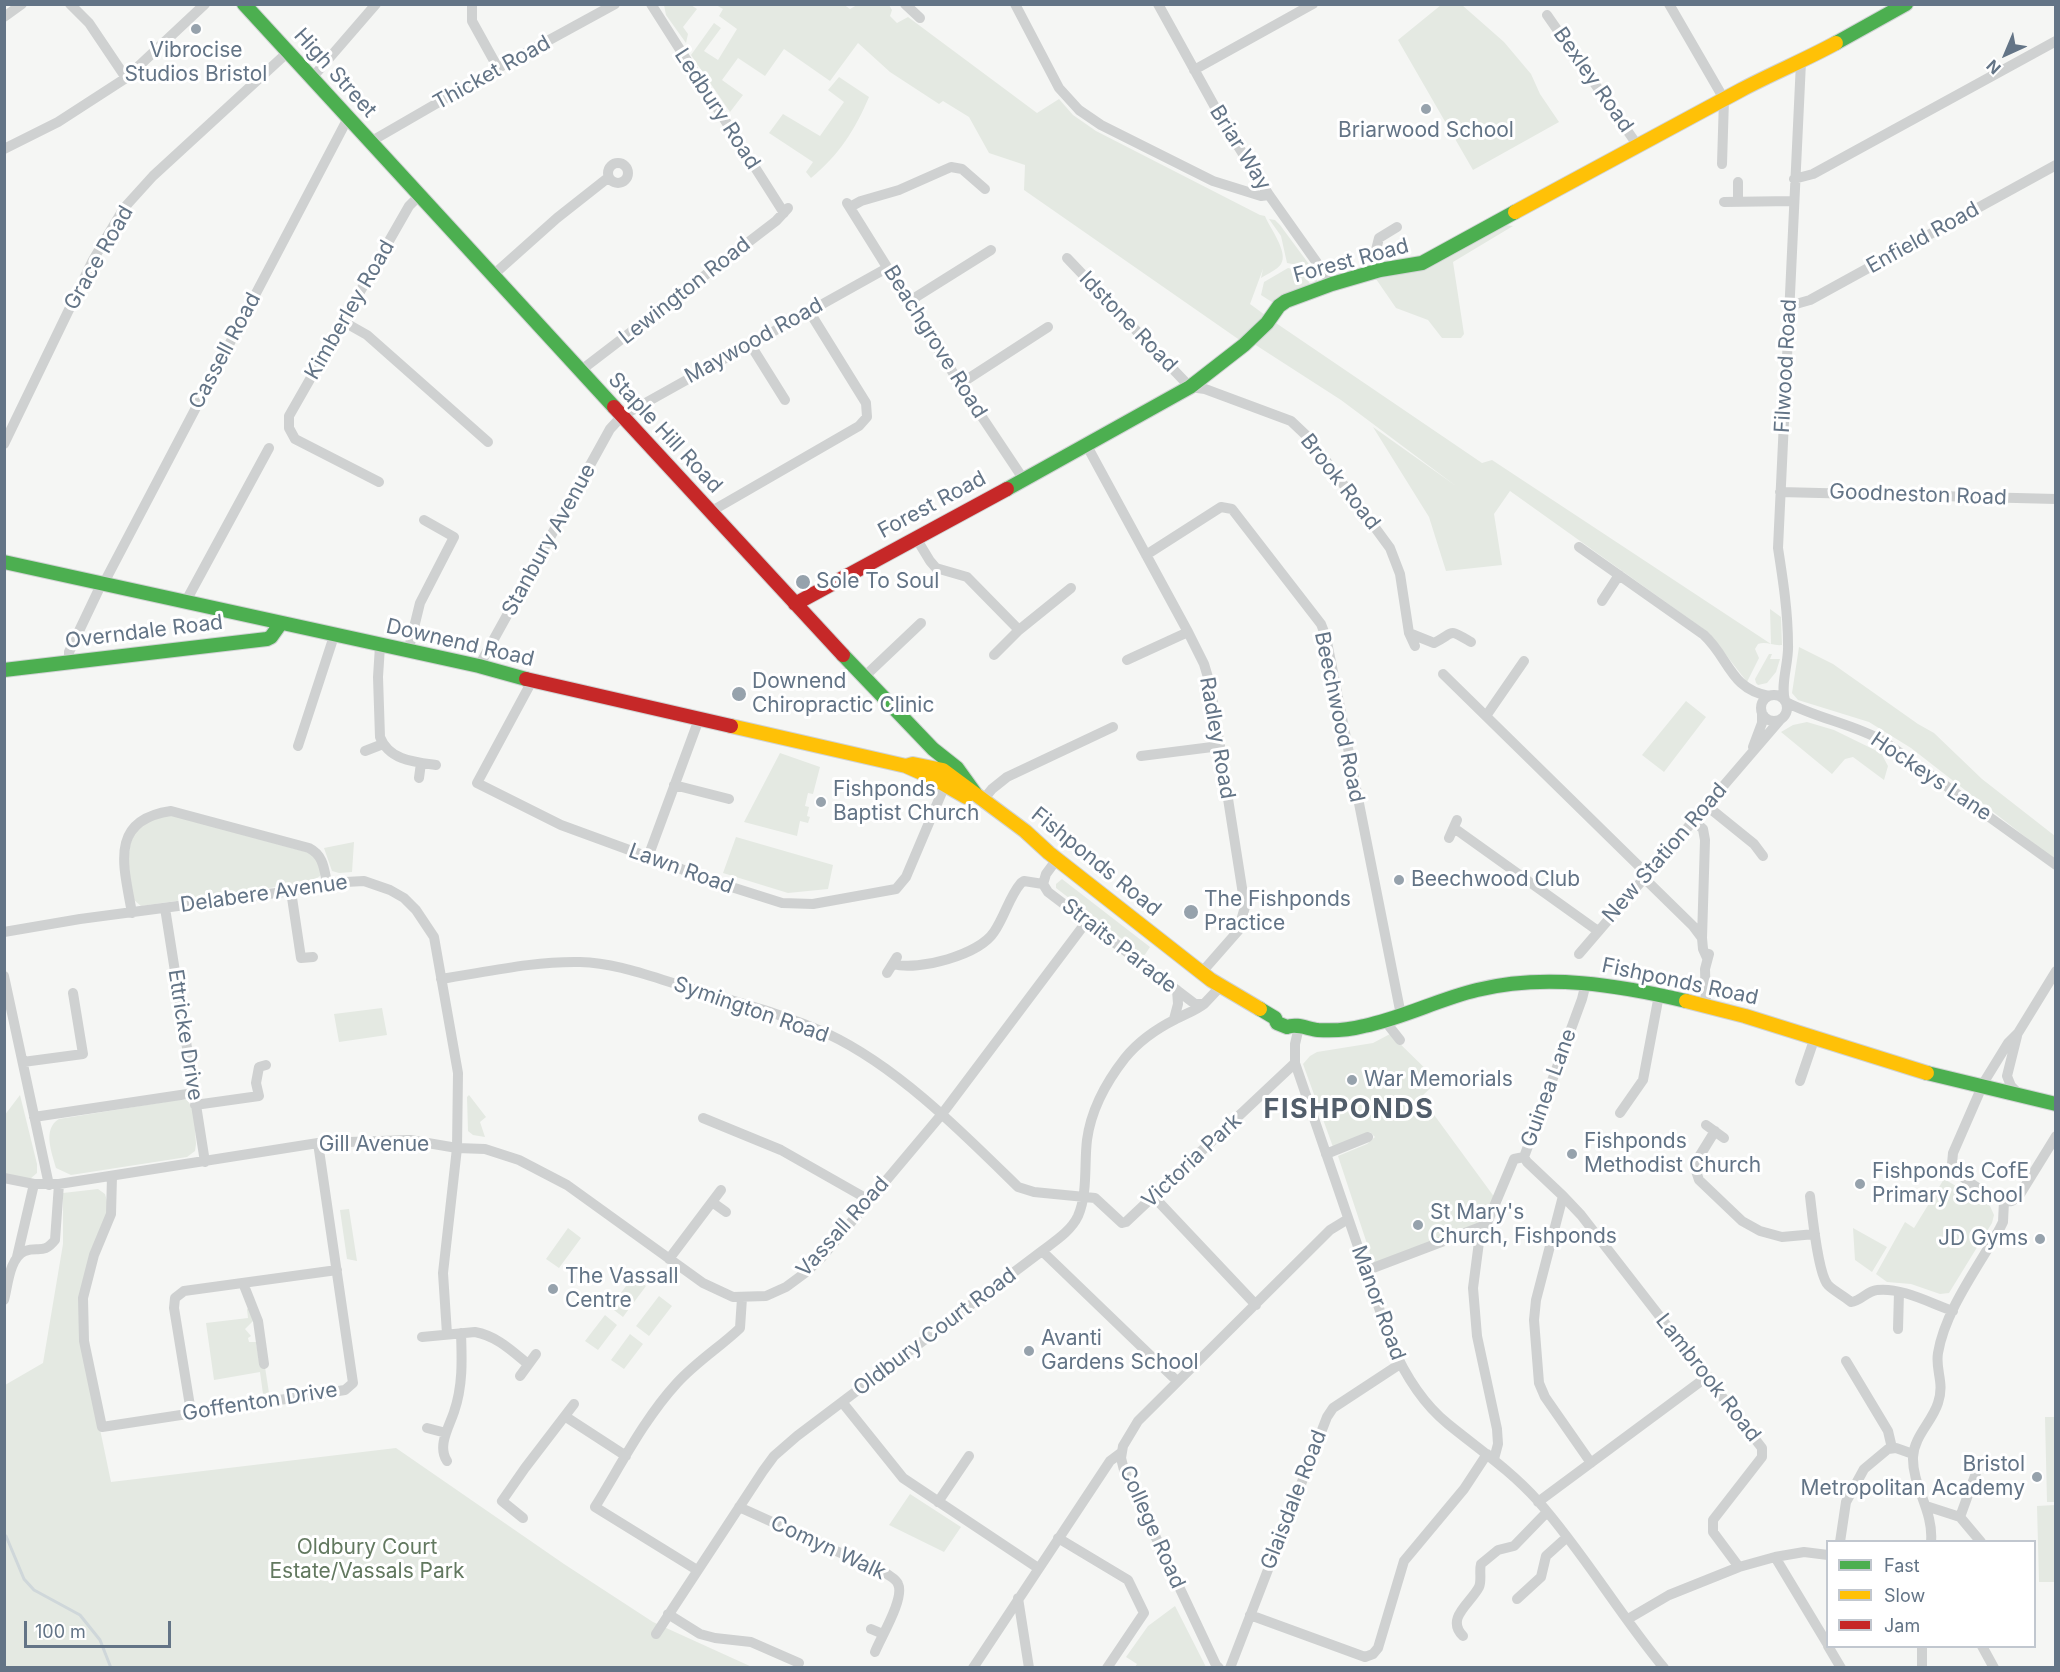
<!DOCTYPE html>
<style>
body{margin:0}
#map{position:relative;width:2060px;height:1672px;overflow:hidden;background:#f5f6f4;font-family:Inter,sans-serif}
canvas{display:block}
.frame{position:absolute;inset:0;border:6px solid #637486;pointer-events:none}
.legend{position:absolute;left:1826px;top:1540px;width:210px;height:108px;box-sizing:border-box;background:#fff;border:2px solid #c1c7cf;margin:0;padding:8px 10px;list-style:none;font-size:18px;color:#637486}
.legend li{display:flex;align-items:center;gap:12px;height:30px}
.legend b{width:30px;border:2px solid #c1c7cf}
.north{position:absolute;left:1976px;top:24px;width:60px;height:60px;-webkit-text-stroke:4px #fff;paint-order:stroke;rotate:224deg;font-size:16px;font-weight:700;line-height:24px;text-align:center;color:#637486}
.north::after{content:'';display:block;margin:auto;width:21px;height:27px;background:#637486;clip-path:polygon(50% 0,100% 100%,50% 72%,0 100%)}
.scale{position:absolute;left:24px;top:1621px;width:147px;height:27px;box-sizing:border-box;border:3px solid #637486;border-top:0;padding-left:8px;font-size:18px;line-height:21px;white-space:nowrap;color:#637486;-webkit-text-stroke:4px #fff;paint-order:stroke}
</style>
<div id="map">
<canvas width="2060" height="1672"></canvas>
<div class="frame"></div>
<ul class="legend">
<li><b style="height:8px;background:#4caf50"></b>Fast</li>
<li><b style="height:8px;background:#ffc107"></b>Slow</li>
<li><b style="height:8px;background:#c62828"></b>Jam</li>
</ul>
<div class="north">N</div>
<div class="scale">100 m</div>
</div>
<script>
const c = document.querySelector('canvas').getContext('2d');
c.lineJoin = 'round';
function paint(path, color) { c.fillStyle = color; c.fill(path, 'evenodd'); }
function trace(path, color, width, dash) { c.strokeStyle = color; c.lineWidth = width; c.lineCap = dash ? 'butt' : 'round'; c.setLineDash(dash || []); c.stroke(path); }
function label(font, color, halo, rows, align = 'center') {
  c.font = font + ' Inter,sans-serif'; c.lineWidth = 6; c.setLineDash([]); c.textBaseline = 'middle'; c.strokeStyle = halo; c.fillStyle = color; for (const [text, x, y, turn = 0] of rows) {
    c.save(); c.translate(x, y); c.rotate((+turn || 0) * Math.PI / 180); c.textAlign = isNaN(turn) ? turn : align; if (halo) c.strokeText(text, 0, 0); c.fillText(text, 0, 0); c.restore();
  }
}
paint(new Path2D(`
 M843,4L850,9L857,5H889L892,10L890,16L897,23L908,17L1037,113L1059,99L1073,115L1096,131L1260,215L1265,216C1269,227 1289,252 1281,264C1277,270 1267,274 1261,278L1263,269L1250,304L1265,315L1241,341L1024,190L1025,165L989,153L969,117L943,101L939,104L890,72L858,43L830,81L784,49L765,76L738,58L722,80L743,95L730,112L691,55L714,23L721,28L704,51L718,60L737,29L719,16L723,9L716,5Z
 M664,5H691L697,9L683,27L688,34L686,43L666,15Z
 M1441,5H1462L1504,42L1531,74L1540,94L1559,122L1473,170L1398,40Z
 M839,77L869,97C855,130 839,155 811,178L806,172L813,162L769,133L783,114L820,136L844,102L828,90Z
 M1269,219L1275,220L1280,225L1317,275V281L1315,282L1303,266L1287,263L1281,236Z
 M1505,225L1513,226L1453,262L1464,334L1461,338H1442L1428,320L1396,308L1376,279L1412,272Z
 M1288,268C1300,270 1304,272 1310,284L1308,287L1275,304L1261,295L1264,282Z
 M1273,321L1482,463L1492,460L1771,644L1770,609L1781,617L1782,645C1773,646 1766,641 1758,644L1755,649L1759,658L1747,682L1709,633L1510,491L1494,514L1502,565L1446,571L1429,517L1373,427L1456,486L1341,400L1251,342Z
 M1799,647L1833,664L1918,724L1934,733L1982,779L2055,836V860L1911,748L1869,722L1798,700L1792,693Z
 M1769,654H1772L1770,659H1780L1776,672L1767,683L1758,685L1756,683L1755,679Z
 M1686,701L1706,717L1664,772L1642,755Z
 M1807,722L1834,730L1881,753L1888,766L1884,780L1853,757L1845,759L1832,774L1781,732L1793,725Z
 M780,753L820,767L813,794L808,793L805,806L809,807L807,816L810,817L808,823L800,821L797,836L744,822Z
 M170,815L314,854L322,872L320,876L311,882L141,906L134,900C130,873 119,834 151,820C157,817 164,817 170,815Z
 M736,837L833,865L828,889L788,893L723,873Z
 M354,842L352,872L339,873L332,871L324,848Z
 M1062,879L1150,947L1144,956L1056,888V884Z
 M382,1008L387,1035L339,1042L334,1014Z
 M1390,1034L1438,1081L1421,1097L1495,1198L1480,1225L1374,1265L1338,1156L1367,1144L1375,1137L1370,1132L1333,1147L1303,1064L1310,1056L1317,1052L1373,1043Z
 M20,1095L37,1164V1173L30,1179L5,1174L4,1116Z
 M469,1095L486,1117L480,1122L485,1137L473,1135L468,1131L467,1097Z
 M177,1100H187L192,1107L194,1114L196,1144L195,1151L187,1157L71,1175L56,1168C52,1153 42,1129 59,1119Z
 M1944,1179L1990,1206L1994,1215L1992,1223L1949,1293L1940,1294L1911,1284L1887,1282L1876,1274L1905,1222L1914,1228Z
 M98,1189L105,1194L109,1208L95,1241L81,1338L111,1482L396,1448L564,1564L653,1622L752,1667L5,1668V1385L43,1363L63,1244V1193Z
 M349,1209L357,1261L347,1259L340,1210Z
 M568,1228L581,1238L559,1268L546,1259Z
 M1853,1228L1887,1247L1872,1272L1855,1260Z
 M633,1277L646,1286L623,1317L610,1307Z
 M659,1296L672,1306L649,1336L636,1326Z
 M249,1308L255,1319L245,1329L251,1336L248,1338L249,1342H256L260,1367H265L269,1393L263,1394L260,1372L214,1380L206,1323L248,1318L247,1309Z
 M605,1315L617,1325L598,1350L585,1341Z
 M630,1334L643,1344L624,1369L611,1360Z
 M2045,1417H2055V1502H2047Z
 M910,1494L961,1527L944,1552L889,1525Z
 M2055,1505V1582H2039L2037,1506Z
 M1175,1606L1206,1667H1135L1137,1664L1126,1657L1148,1626Z`), '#e4e9e2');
trace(new Path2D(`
 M6,1536L24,1579L34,1590L80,1615L100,1640L111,1668`), '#cfd7da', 3);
const fast = new Path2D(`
 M244,4L614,407
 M1836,43L1906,4
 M1007,489L1190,387L1244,345L1267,323L1279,306L1286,301L1332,284L1380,270L1422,263L1515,212
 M4,562L479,666L526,679
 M843,655L933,749L957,768L975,793
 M4,670L267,639L271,637L281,623
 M1260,1009L1275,1018L1277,1023L1287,1027C1297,1023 1308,1029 1318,1030C1333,1031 1349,1030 1364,1026C1403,1018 1439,999 1477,990C1546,973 1618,985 1686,1001
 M1927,1073L2056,1104`);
const slow = new Path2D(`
 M1515,212C1591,171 1666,130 1741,90C1773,73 1805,60 1836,43
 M731,726L906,766L933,778L966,797
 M906,766L913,764L943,770L1025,831L1049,853L1211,980L1260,1009
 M1686,1001L1745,1016L1927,1073`);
const jam = new Path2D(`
 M614,407L843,655
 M795,604L1007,489
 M526,679L731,726`);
trace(fast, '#d0d3d4', 16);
trace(slow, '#d0d3d4', 16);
trace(jam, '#d0d3d4', 16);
trace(new Path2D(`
 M70,4L89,23L126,78
 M472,4V21L498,68
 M651,4L784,213
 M905,4L920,18
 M1015,4L1059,88L1079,110L1101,125L1213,181L1261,196L1269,195
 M1158,4L1226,127L1269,195L1332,284
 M1669,4L1724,99L1722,164
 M1547,15L1638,146
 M4,17L22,4
 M1194,70L1313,4
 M312,78L376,4
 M370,142L498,68L615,4
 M4,149L58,122L126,78L205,4
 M608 173a10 10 0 1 1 20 0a10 10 0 1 1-20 0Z
 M1794,179L1813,174L2056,41
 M1738,182V202
 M1724,202L1793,201
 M847,203L960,384L1024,480
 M850,207L861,201L899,190L951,167L962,169L985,189
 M1067,258L1190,387L1205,389L1291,421L1310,439L1390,548L1400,574L1409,633L1415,646
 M1380,270L1376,250L1379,238L1397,227
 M492,276L557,218L609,177
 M908,302L991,250
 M1789,306L1810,300L2056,165
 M344,322L367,335L488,442
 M750,344L785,400
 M580,371L776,221L788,208
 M960,384L1048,327
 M4,444L93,260L124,208L153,176L288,52
 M1087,446L1188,632L1204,664L1210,684L1245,907L1238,931L1202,972
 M379,482L295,439L289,428V416L409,206L419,196
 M1780,492L2056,499
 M710,512L859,426L867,417L866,403L809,311
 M916,538L930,561L936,568L967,577L1019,630
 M1579,547L1704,635C1729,658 1730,689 1769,696
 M1146,555L1221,507L1232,509L1321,624L1326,637L1401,1015
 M186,601L269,448
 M1602,601L1619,575
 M1409,633L1434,643C1456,632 1447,628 1471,642
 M380,646L378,677L380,737C389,760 413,762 436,765
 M408,652L420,603L454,537L424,520
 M994,655L1019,630L1071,588
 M1127,660L1188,632
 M69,661V652L99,589L106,579L348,118
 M479,666L610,429L622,416L887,268
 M1443,674L1647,874
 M864,677L921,623
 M532,681L477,783L561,825L722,884L782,903L813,904L896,889L906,877L945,785
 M1761 708a13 13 0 1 1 26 0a13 13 0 1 1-26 0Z
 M1785,700C1780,685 1789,662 1788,645C1788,612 1783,580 1778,548L1801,62
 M1786,702C1818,719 1854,724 1885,742L2056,865
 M1486,716L1524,661
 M298,746L334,636
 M1753,747L1762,723V713
 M365,751L383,744
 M1141,756L1220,746
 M419,778L421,763
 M674,785L729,799
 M983,800L992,789L1007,777L1113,727
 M1707,806L1754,844L1763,856
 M1694,821L1703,829L1705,840L1702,938L1703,949L1707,958
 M1454,828L1598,931
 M1449,838L1457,820
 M648,857L699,719
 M1057,859L1046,874L1043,884L1048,892L1195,1004H1204L1220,987
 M1644,878L1693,926L1702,938
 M291,891L301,958L313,957
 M165,908L205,1162
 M132,913C124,867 108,820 171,811L309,848C323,855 324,868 327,883
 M4,932L80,919L291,891L327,883L364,881L390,890L404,898L416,910L434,937L458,1073L457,1148L443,1273L447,1334
 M1579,954L1780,720
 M893,964C919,971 979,955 994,932C1005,916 1009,897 1021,883L1024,881L1043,884
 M2056,971L2018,1033L2008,1043L1984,1082L1953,1153L1952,1164C1959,1178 1996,1203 2012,1201L2019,1196L2056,1136
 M887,973L897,957
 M4,976L49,1185
 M441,979C487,972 534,961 580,962C618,963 654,978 690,988C736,1002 784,1014 828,1034C898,1067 963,1133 1018,1187L1034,1192L1095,1198L1122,1223L1126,1222L1295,1063
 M1706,1006L1705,969L1709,954
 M1174,1019L1178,1004L1177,990
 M1385,1021L1400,1040
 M1299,1027L1295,1044V1063L1391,1343C1404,1373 1422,1403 1448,1424C1480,1450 1510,1470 1538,1501C1584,1553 1619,1614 1664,1668
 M2017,1036L2007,1076L2011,1086L2020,1095
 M23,1062L83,1054L73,993
 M1800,1081L1815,1037
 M195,1105L259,1096L256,1083L259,1067L266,1065
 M1620,1113L1643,1080L1659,995
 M34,1117L194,1093
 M703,1118L781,1150L869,1200
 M1706,1125L1724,1138
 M1715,1131L1694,1165L1699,1180L1742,1221L1760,1231L1782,1237L1815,1234
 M1326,1154L1368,1137
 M1524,1157L1527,1162L1563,1196L1536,1300L1534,1320L1539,1383L1545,1397L1591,1463
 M1524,1157L1582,999L1586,983
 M112,1176L111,1214L94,1255L83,1298L84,1341L102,1427L345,1390L353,1383L318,1143
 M4,1178L34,1184H59L318,1143L410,1140L457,1148L485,1149L519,1160L567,1185L703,1283L733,1297L766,1296L786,1287L805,1273L821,1258L942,1114L1087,921
 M1563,1196L1581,1215L1762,1448V1457L1713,1520V1532L1739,1567
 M1810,1196C1812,1213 1818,1274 1828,1285C1834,1291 1844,1296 1851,1302C1861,1301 1867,1291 1877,1290C1901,1287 1930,1303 1953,1311
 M1154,1197L1256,1305
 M712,1202L726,1212
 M1042,1251L1177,1381
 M17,1257L34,1184
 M669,1259L721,1190
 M1365,1271L1486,1225
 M243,1283L258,1321L264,1364
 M4,1300C8,1286 9,1258 25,1251C39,1246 43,1255 55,1240L59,1184
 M1898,1329L1899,1292
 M422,1337L475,1332C497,1336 512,1351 528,1364
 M1846,1361L1888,1431L1892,1448
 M520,1376L536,1354
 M842,1402L903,1478L1038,1568
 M191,1412L174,1308L175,1298L184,1291L337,1270
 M566,1417L626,1456
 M427,1428L446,1433
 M1494,1459L1498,1444L1497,1429L1477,1336L1473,1288L1479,1242L1514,1159L1524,1157
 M447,1461C437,1446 449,1427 454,1412C463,1386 462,1360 461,1333
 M1980,1462L1960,1517L1981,1542
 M938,1502L969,1456
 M1538,1502L1708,1376
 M1926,1506L1960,1517
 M739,1507L887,1574C891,1577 896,1579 898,1584C905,1598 881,1637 875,1652
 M523,1518L502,1501L525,1468L574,1404
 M1058,1538L1128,1580L1144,1613L1107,1668
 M1840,1542L1846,1502L1864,1469L1888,1449L1896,1448L1913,1454
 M1931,1542C1934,1511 1912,1486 1913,1457C1914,1436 1932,1422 1938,1403C1945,1382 1935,1371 1938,1353C1945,1311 1978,1267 1999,1230L2003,1222L2004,1201
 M1775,1557L1828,1645
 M697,1570L595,1507C621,1465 644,1419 677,1383C696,1362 720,1347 740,1328L742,1298
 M1018,1598L1029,1668
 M1517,1599L1541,1577L1546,1556L1566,1538
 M668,1614L700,1634L715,1638L751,1642L799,1663
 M1250,1615L1365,1657L1373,1654L1378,1648L1404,1561L1464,1489L1487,1454
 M1628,1619L1669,1595L1739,1567L1775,1557L1804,1552L1828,1555
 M871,1629L883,1634
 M656,1634L763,1471L774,1456L797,1436L1042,1251C1055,1241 1071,1231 1078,1216C1088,1193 1084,1164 1087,1140C1091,1110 1107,1081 1125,1058C1138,1042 1158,1028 1176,1019C1185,1014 1195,1011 1204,1004
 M1463,1636C1445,1618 1471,1603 1479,1587C1482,1580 1479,1571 1481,1564L1498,1550L1514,1546L1547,1512
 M1828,1646L1841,1668
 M1982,1646L1994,1668
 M973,1668L1110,1461L1122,1452
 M1219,1668L1216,1665L1124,1470L1121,1458L1123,1446L1138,1421L1330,1230L1348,1219
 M1230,1668L1327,1417L1333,1408L1400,1364
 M1922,1668V1646`), '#cfd1d1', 10);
trace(fast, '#4caf50', 14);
trace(slow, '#ffc107', 14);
trace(jam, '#c62828', 14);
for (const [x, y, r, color] of [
 [196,29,6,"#96a2ac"],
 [1426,109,6,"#96a2ac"],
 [803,582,8,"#96a2ac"],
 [739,694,8,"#96a2ac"],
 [821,802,6,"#96a2ac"],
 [1399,880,6,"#96a2ac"],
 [1191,912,8,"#96a2ac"],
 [1352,1080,6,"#96a2ac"],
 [1572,1154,6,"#96a2ac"],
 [1860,1184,6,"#96a2ac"],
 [1418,1225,6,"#96a2ac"],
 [2040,1239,6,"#96a2ac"],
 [553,1289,6,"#96a2ac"],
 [1029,1351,6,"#96a2ac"],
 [2037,1477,6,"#96a2ac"]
]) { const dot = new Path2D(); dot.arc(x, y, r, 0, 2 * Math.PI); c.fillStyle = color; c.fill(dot); trace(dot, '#fff', 2); }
label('21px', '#637486', '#fff', [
 ["Vibrocise",196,51,"center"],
 ["Studios Bristol",196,75,"center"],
 ["Briarwood School",1426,131,"center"],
 ["Sole To Soul",816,582],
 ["Downend",752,682],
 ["Chiropractic Clinic",752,706],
 ["Fishponds",833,790],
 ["Baptist Church",833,814],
 ["Beechwood Club",1411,880],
 ["The Fishponds",1204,900],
 ["Practice",1204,924],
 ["War Memorials",1364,1080],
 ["Fishponds",1584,1142],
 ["Methodist Church",1584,1166],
 ["Fishponds CofE",1872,1172],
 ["Primary School",1872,1196],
 ["St Mary's",1430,1213],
 ["Church, Fishponds",1430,1237],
 ["JD Gyms",2028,1239,"right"],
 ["The Vassall",565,1277],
 ["Centre",565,1301],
 ["Avanti",1041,1339],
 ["Gardens School",1041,1363],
 ["Bristol",2025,1465,"right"],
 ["Metropolitan Academy",2025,1489,"right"]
], 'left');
label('21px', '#637486', '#fff', [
 ["High Street",335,73,48],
 ["Thicket Road",492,73,-29],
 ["Bexley Road",1593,80,55],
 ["Ledbury Road",717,109,57],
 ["Briar Way",1240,148,58],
 ["Enfield Road",1923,238,-29],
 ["Grace Road",99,258,-60],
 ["Forest Road",1351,261,-15],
 ["Lewington Road",685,291,-38],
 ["Kimberley Road",350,310,-60],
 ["Idstone Road",1128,322,46],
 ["Maywood Road",754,341,-29],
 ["Beachgrove Road",935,342,58],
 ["Cassell Road",225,351,-62],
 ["Filwood Road",1786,366,-87],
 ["Staple Hill Road",665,433,47],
 ["Brook Road",1340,482,52],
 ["Goodneston Road",1918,495,2],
 ["Forest Road",932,505,-28],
 ["Stanbury Avenue",549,540,-61],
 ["Overndale Road",144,632,-7],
 ["Downend Road",460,643,13],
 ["Beechwood Road",1339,717,78],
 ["Radley Road",1217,738,80],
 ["Hockeys Lane",1931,777,34],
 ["New Station Road",1665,853,-49],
 ["Fishponds Road",1096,862,39],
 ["Lawn Road",681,869,20],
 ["Delabere Avenue",264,894,-8],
 ["Straits Parade",1119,946,38],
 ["Fishponds Road",1680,982,12],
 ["Symington Road",751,1010,19],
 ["Ettricke Drive",185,1035,81],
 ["Guinea Lane",1549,1088,-70],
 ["Gill Avenue",374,1145],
 ["Victoria Park",1192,1161,-43],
 ["Vassall Road",843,1227,-48],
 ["Manor Road",1378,1303,70],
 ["Oldbury Court Road",935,1332,-37],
 ["Lambrook Road",1708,1378,52],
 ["Goffenton Drive",260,1402,-9],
 ["Glaisdale Road",1294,1500,-69],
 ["College Road",1152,1527,66],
 ["Comyn Walk",828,1548,25]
]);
label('21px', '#62785f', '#fff', [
 ["Oldbury Court",367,1548],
 ["Estate/Vassals Park",367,1572]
]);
c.letterSpacing = '1.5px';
label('bold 27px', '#525e6b', '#fff', [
 ["FISHPONDS",1349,1110]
]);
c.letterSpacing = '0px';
</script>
